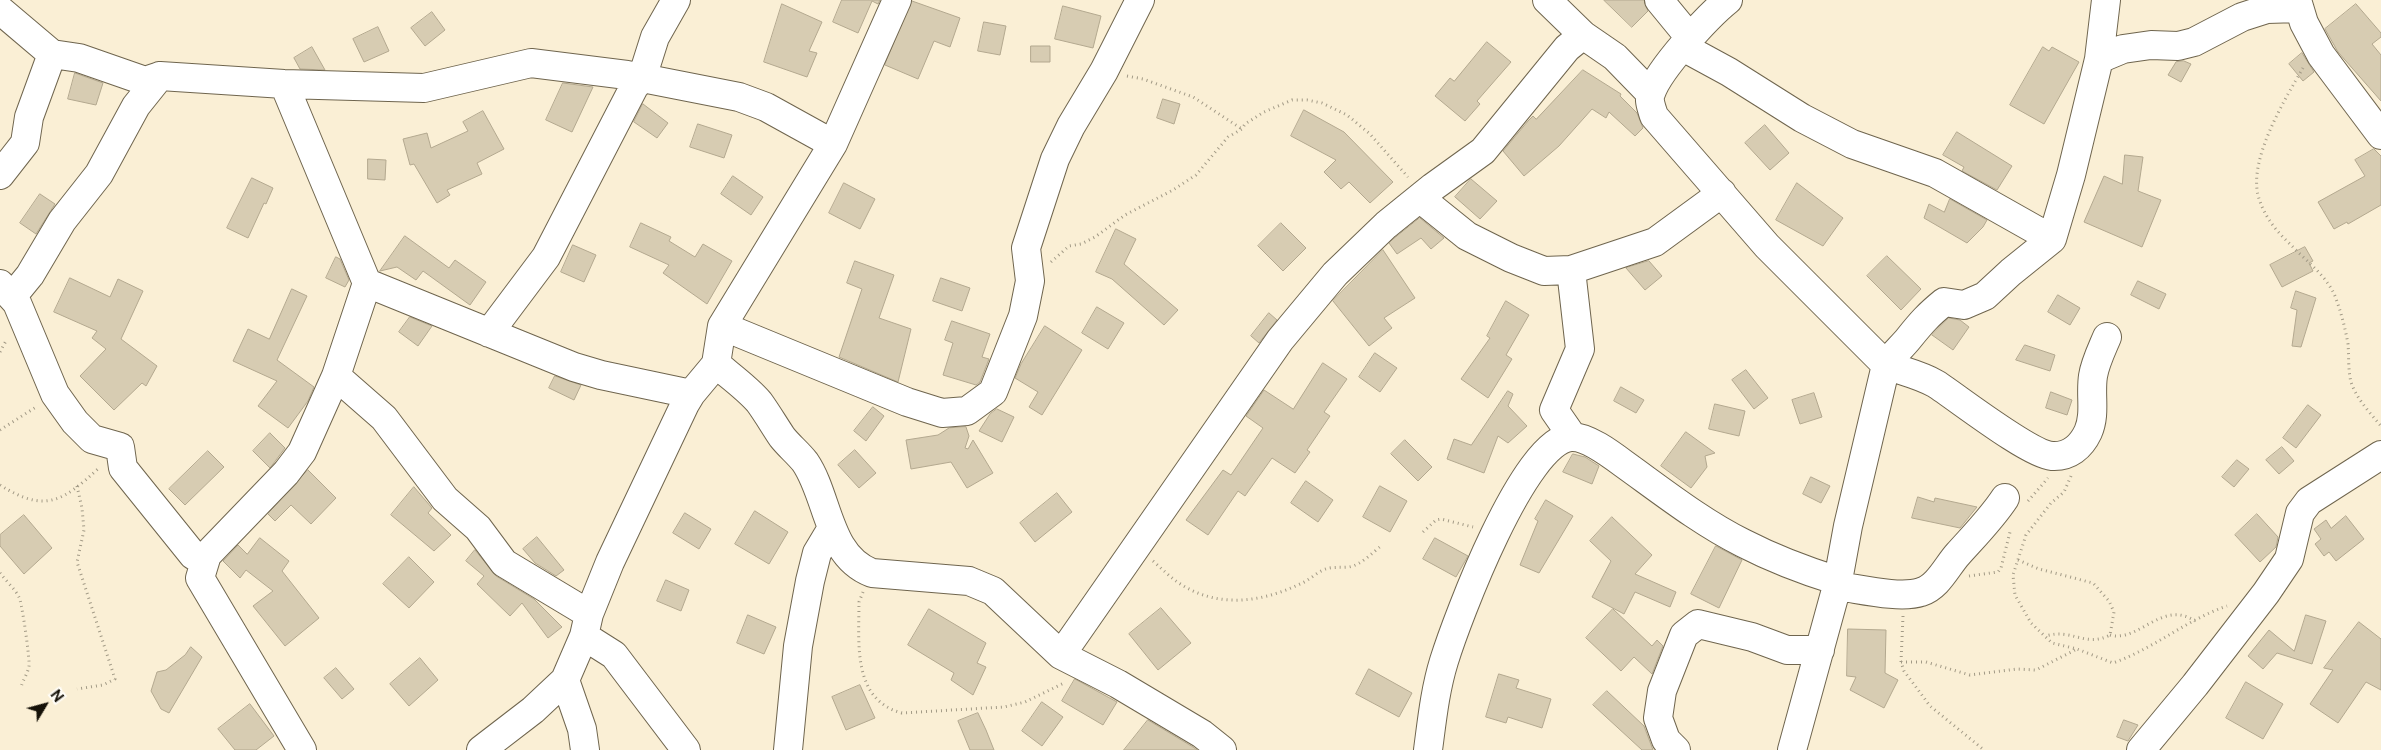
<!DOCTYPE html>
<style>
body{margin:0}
#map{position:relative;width:2381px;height:750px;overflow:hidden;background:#faefd5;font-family:"Public Sans",sans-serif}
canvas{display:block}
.north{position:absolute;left:20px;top:680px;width:50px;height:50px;-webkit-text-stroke:4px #fffdf7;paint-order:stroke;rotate:53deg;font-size:14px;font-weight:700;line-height:20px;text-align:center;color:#151108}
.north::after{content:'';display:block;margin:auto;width:18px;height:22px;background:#151108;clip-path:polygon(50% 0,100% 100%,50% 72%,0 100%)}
</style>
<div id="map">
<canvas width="2381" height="750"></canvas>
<div class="north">N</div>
</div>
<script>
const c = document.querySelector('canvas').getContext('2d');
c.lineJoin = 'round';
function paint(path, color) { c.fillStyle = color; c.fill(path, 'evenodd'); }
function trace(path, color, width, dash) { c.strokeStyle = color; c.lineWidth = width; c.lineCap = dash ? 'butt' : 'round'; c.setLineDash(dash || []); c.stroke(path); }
const building = new Path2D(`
 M842,0H880L878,4L872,1L858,33L833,22Z
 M1604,0H1644L1648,11L1632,27Z
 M912,1L960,18L950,47L934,41L918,79L885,65Z
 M782,4L822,22L809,51L817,53L807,77L764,62Z
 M2356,4L2381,33V37L2372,44L2381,55V101L2338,52L2325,29Z
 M1063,6L1101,16L1093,48L1055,39Z
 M432,12L445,30L425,46L411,28Z
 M984,22L1006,26L1000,55L978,51Z
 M378,27L389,51L364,62L353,39Z
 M1487,42L1511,62L1477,101L1480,104L1465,121L1435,96L1450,78L1454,81Z
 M1031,46H1050V62H1031Z
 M312,47L325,70L300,69L294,58Z
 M2043,47L2049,51L2052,47L2079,62L2044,124L2010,105Z
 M2302,53L2314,72L2303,81L2289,64Z
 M2184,61L2191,64L2181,82L2168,75L2176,62Z
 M1583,70L1621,94L1620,96L1637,113L1643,128L1635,136L1609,112L1606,118L1592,109L1559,146L1524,176L1503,151L1528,121L1533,116L1536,119Z
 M75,73L103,83L96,105L68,99Z
 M563,83L593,87L572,132L546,120Z
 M1163,99L1180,104L1174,124L1157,118Z
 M643,104L668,123L657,138L634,122Z
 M1304,110L1344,132L1393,182L1370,203L1349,182L1341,189L1324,172L1336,160L1291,136Z
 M483,111L504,149L477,163L482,174L447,190L450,195L437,203L414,164L410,165L403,139L427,133L431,148L468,131L463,122Z
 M698,124L732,135L724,158L690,147Z
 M1765,125L1789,153L1770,170L1745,143Z
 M1957,132L2012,166L1997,190L1962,171L1964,167L1943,155Z
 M2374,149L2381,156V205L2348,224L2347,222L2334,229L2318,202L2365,176L2355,160Z
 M2125,155L2143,157L2138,191L2161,200L2142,247L2084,222L2104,176L2122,184Z
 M368,159L386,160L385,180L368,179Z
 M733,176L763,197L751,215L721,194Z
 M252,178L273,188L266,204L264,203L248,238L227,228Z
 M1471,179L1497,201L1480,219L1455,197Z
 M844,183L875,199L860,229L829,213Z
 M1797,183L1843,218L1823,246L1776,220Z
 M40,194L55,204L36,234L20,223Z
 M1950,199L1987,220L1983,227L1967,243L1924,218L1929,204L1944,212Z
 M1420,218L1444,238L1431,249L1421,238L1397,254L1389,243Z
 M641,223L671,237L669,241L695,257L703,244L732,261L707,304L663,273L669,265L630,247Z
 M1281,223L1306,248L1283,271L1258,246Z
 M1116,229L1136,239L1124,264L1178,310L1164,325L1112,279L1096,272Z
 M405,236L449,268L455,260L486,282L470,305L423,271L416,280L397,267L380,271Z
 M573,245L596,255L584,282L561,272Z
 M2305,247L2313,261L2309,263L2313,271L2282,287L2270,265Z
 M1383,250L1415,298L1384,318L1392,328L1369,346L1333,301Z
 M1887,256L1921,289L1901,310L1867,276Z
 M336,257L340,259L349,280L345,287L326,278Z
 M855,261L894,275L879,318L911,329L898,382L839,357L862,289L847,283Z
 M1649,261L1662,276L1645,290L1626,268Z
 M70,278L110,297L118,279L143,291L121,339L157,366L146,386L142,383L114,410L80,376L106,349L92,338L97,331L54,312Z
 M941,278L970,288L962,311L933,301Z
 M2138,281L2166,294L2159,309L2131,295Z
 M292,289L307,296L277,360L314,387L308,401L288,428L258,406L277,381L233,361L248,329L269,339Z
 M2296,291L2316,298L2301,347L2292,346L2297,310L2291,308Z
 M2058,295L2080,308L2070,325L2048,312Z
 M1506,301L1529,315L1506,355L1512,359L1488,398L1461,379L1490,338L1487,336Z
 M1097,307L1124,323L1108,349L1082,333Z
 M1269,313L1277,320L1259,343L1251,336Z
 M410,317L432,326L418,346L399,332Z
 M1949,318L1960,320L1969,327L1953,350L1932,335Z
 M952,321L990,334L982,357L989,359L980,382L976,385L943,375L953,343L945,340Z
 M1045,326L1082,350L1042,415L1029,407L1038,392L1015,378L1021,364Z
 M2025,345L2055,355L2050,371L2016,360Z
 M1375,353L1397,368L1380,392L1359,377Z
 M1323,363L1347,379L1324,412L1330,416L1307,450L1310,452L1295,473L1272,458L1245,496L1238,491L1208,535L1186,520L1223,470L1231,475L1263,428L1246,416L1264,390L1293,409Z
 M1746,370L1768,398L1754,409L1732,380Z
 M555,376L581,385L574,400L549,388Z
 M1621,387L1644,400L1636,413L1614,401Z
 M1508,391L1513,394L1508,406L1527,426L1508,443L1498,436L1484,473L1447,459L1454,439L1471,445Z
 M2051,392L2072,400L2067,415L2046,408Z
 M1814,393L1822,417L1800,424L1792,400Z
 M1715,404L1745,411L1739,436L1709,429Z
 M2308,405L2321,415L2296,448L2283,438Z
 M873,407L884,416L866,441L854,431Z
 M997,409L1014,417L1002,442L979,431L990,414Z
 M966,427L969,436L965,448L968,449L973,440L993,473L967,488L951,462L911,469L906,440L938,435L949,428Z
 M1686,432L1715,453L1705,456L1707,467L1691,488L1661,466Z
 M270,433L285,448L270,468L253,451Z
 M1405,440L1432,467L1418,481L1391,454Z
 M2282,447L2294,461L2279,474L2266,460Z
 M855,450L876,473L859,488L838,465Z
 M208,451L224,467L185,505L169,489Z
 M1573,454L1585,457L1599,466L1592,484L1563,472Z
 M2237,460L2249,469L2234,487L2222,477Z
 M308,470L336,498L311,524L291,505L275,521L268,514Z
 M1811,477L1830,486L1821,503L1803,494Z
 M1306,481L1333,500L1318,522L1291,503Z
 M1380,486L1407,501L1390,532L1363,517Z
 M414,487L432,508L428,513L451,535L434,551L391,515Z
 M1057,493L1072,512L1035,542L1020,523Z
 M1918,497L1934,502L1935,498L1977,507L1960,528L1912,518Z
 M1546,500L1573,516L1539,573L1520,565L1538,521L1535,519Z
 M755,511L788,532L769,564L735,544Z
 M685,513L711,529L699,549L673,533Z
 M2257,514L2278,537L2276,547L2260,562L2235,535Z
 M24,515L52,548L24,574L0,546V535Z
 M2346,516L2364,539L2336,561L2329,552L2324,556L2315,544L2321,539L2314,529L2326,520L2331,528Z
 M1612,517L1652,555L1635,574L1676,592L1670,607L1635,592L1624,614L1592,597L1611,561L1590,541Z
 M537,537L564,570L556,576L535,563L523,549Z
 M260,538L289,561L282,571L319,618L285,646L253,606L273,591L246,570L240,578L223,561L238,545L247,554Z
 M1435,538L1468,556L1456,577L1423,559Z
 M1716,546L1742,560L1719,608L1691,594Z
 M475,550L496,576L534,599L562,627L548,638L522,603L510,616L477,584L484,576L466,561Z
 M409,557L434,582L409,608L383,584Z
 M666,580L689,590L681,611L657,601Z
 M1161,608L1191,643L1158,670L1129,634Z
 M929,609L986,643L977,663L986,667L973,695L951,680L954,673L908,645Z
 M1613,609L1652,646L1657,640L1663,646L1652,674L1634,657L1621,671L1586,638Z
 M748,615L776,627L764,654L737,643Z
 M2306,615L2326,621L2312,664L2277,653L2263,669L2248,656L2269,630L2294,651Z
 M2359,622L2381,639V690L2366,682L2338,723L2310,704L2333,670L2324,668Z
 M1848,629L1886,630L1885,673L1898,680L1884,708L1850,690L1856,677L1847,676Z
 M191,647L202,657L169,713L161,709L151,691L157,672L166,670L185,655Z
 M420,658L438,680L409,706L390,684Z
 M336,668L354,689L342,699L324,678Z
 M1369,669L1412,693L1399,717L1356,694Z
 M1499,674L1519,680L1516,688L1551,699L1542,728L1508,717L1506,723L1486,717Z
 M1075,679L1117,702L1103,725L1062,701Z
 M2246,682L2283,704L2263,739L2226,718Z
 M860,685L875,718L846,730L832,697Z
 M1607,691L1644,726L1653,750H1642L1593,705Z
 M1042,702L1063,717L1042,746L1022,731Z
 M250,704L274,736L256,750H235L218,729Z
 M978,713L986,730L994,750H970L958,721Z
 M1148,720L1193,747L1197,750H1124Z
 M2124,720L2138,725L2128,741L2117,737Z`);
paint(building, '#d7ccb2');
trace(building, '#b3a88f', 1);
const minor = new Path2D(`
 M1547,0L1583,35L1615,57L1650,93
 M1659,0L1691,39
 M1728,0C1708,16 1659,69 1651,93C1648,100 1652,109 1654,116L1767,246L1886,365L1848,526L1837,586L1792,750
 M2106,0L2099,59L2071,175L2052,239L2011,272L1985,296L1964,305L1944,302C1928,315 1921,323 1909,338C1901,348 1893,354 1886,365C1902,371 1921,375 1936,384C1959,399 2029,454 2052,456C2069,457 2081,447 2088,432C2096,414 2090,395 2093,376C2095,363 2102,349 2107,337
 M2297,0L2304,23L2321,55L2381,135
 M0,10L52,54L79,58L145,81L160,76L284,84L424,88L531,63L627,75L739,97L766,107L833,144
 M1683,47L1729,72L1802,118L1852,144L1935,173L2052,239
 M2099,59L2123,49L2151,45L2178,46L2194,42L2242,17L2267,9L2299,8
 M284,84L367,283L336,376L302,452L286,473L207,555L200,578L302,750
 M0,175L25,143L29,117L52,54
 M1421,199L1467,236L1511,258L1544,271L1571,270L1655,242L1722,193
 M1571,270L1580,349L1554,410L1572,436
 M367,283L574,367L601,375L691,394
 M0,284L17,303L55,394L75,422L92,439L120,447L123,468L193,555L204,562
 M12,297L30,275L62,221L99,174L136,106L160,76
 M722,326L907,402L942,413L967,411L993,392L1023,316L1030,281L1026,248L1055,159L1071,126L1104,71L1140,0
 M489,333L546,257L634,87L642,78L655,37L676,0
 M716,364C730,376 747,388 759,402C767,413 774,425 782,437C789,446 798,453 805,462C829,497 827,556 872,573L969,581L993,591L1061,655L1118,684L1202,734L1222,750
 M336,376L384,418L445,499L478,528L504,563L589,614
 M1837,586C1860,589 1900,599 1921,592C1938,587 1947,566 1958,554C1975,535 1992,518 2005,498
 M584,636L614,655L686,750
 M1061,655L1280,340L1335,274L1386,225L1433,187L1483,151L1567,48L1583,35
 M565,680L582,729L585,750
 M481,750L533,710L565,680L584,636L589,614L610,562L685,404L691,394L716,364L722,326L833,144L897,0
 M788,750L798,646L810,581L817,553L832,528
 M1428,750C1432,720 1435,690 1444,661C1457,619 1524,440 1571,437C1587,436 1612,455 1624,464C1663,492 1701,522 1743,543C1774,559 1806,571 1838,581
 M1676,750L1666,740L1658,718L1662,691L1684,635L1698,624L1752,637L1787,650H1820
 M2141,750L2195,685L2266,593L2289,559L2300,513L2309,501L2381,455`);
trace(minor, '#6f654e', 30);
trace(new Path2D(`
 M2303,68C2285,99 2249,158 2258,195C2263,215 2276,231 2291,245C2306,261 2326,275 2335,296C2341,312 2345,327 2348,344C2349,356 2348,370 2351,382C2356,398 2370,413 2381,426
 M1127,76L1143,79L1193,97L1242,129
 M1051,262L1069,246L1081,244L1095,237L1125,215L1173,190L1196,175L1228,137L1242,129L1245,124L1264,112L1292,100H1307L1322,103L1347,115L1370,134L1408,177
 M0,352L7,339
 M0,430L36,407
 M2071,476L2064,492L2051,503L2026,535L2013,575L2015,595L2031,623L2052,643L2077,649L2113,663C2155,648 2186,620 2227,606
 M0,485C46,514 63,501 100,467
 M77,486L82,508L84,530L77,562L115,679L103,685L77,689
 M2028,501L2048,478
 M1423,532L1436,520L1441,519L1473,527
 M2018,560L2039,569L2093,583L2109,601L2114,612L2110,635C2085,648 2072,628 2046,636
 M1153,561C1161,568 1168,575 1176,581C1215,609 1260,603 1300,584C1308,581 1315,574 1323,570C1332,566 1340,568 1349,567C1361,565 1373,552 1381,546
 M0,573C6,581 15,589 19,597C22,602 30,660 29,666C28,673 23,680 21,687
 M1969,576L1998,572L2001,568L2010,532
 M863,592L859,602C859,643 852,700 902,713L1004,707L1025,702L1064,683
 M1903,616L1901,662L1904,671L1930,706L1984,750
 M2110,635C2139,643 2162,599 2195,621
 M1901,662H1926L1970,675L2017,669L2036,670L2077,649`), '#a29a86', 3, [1, 4]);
trace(minor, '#fff', 28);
</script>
